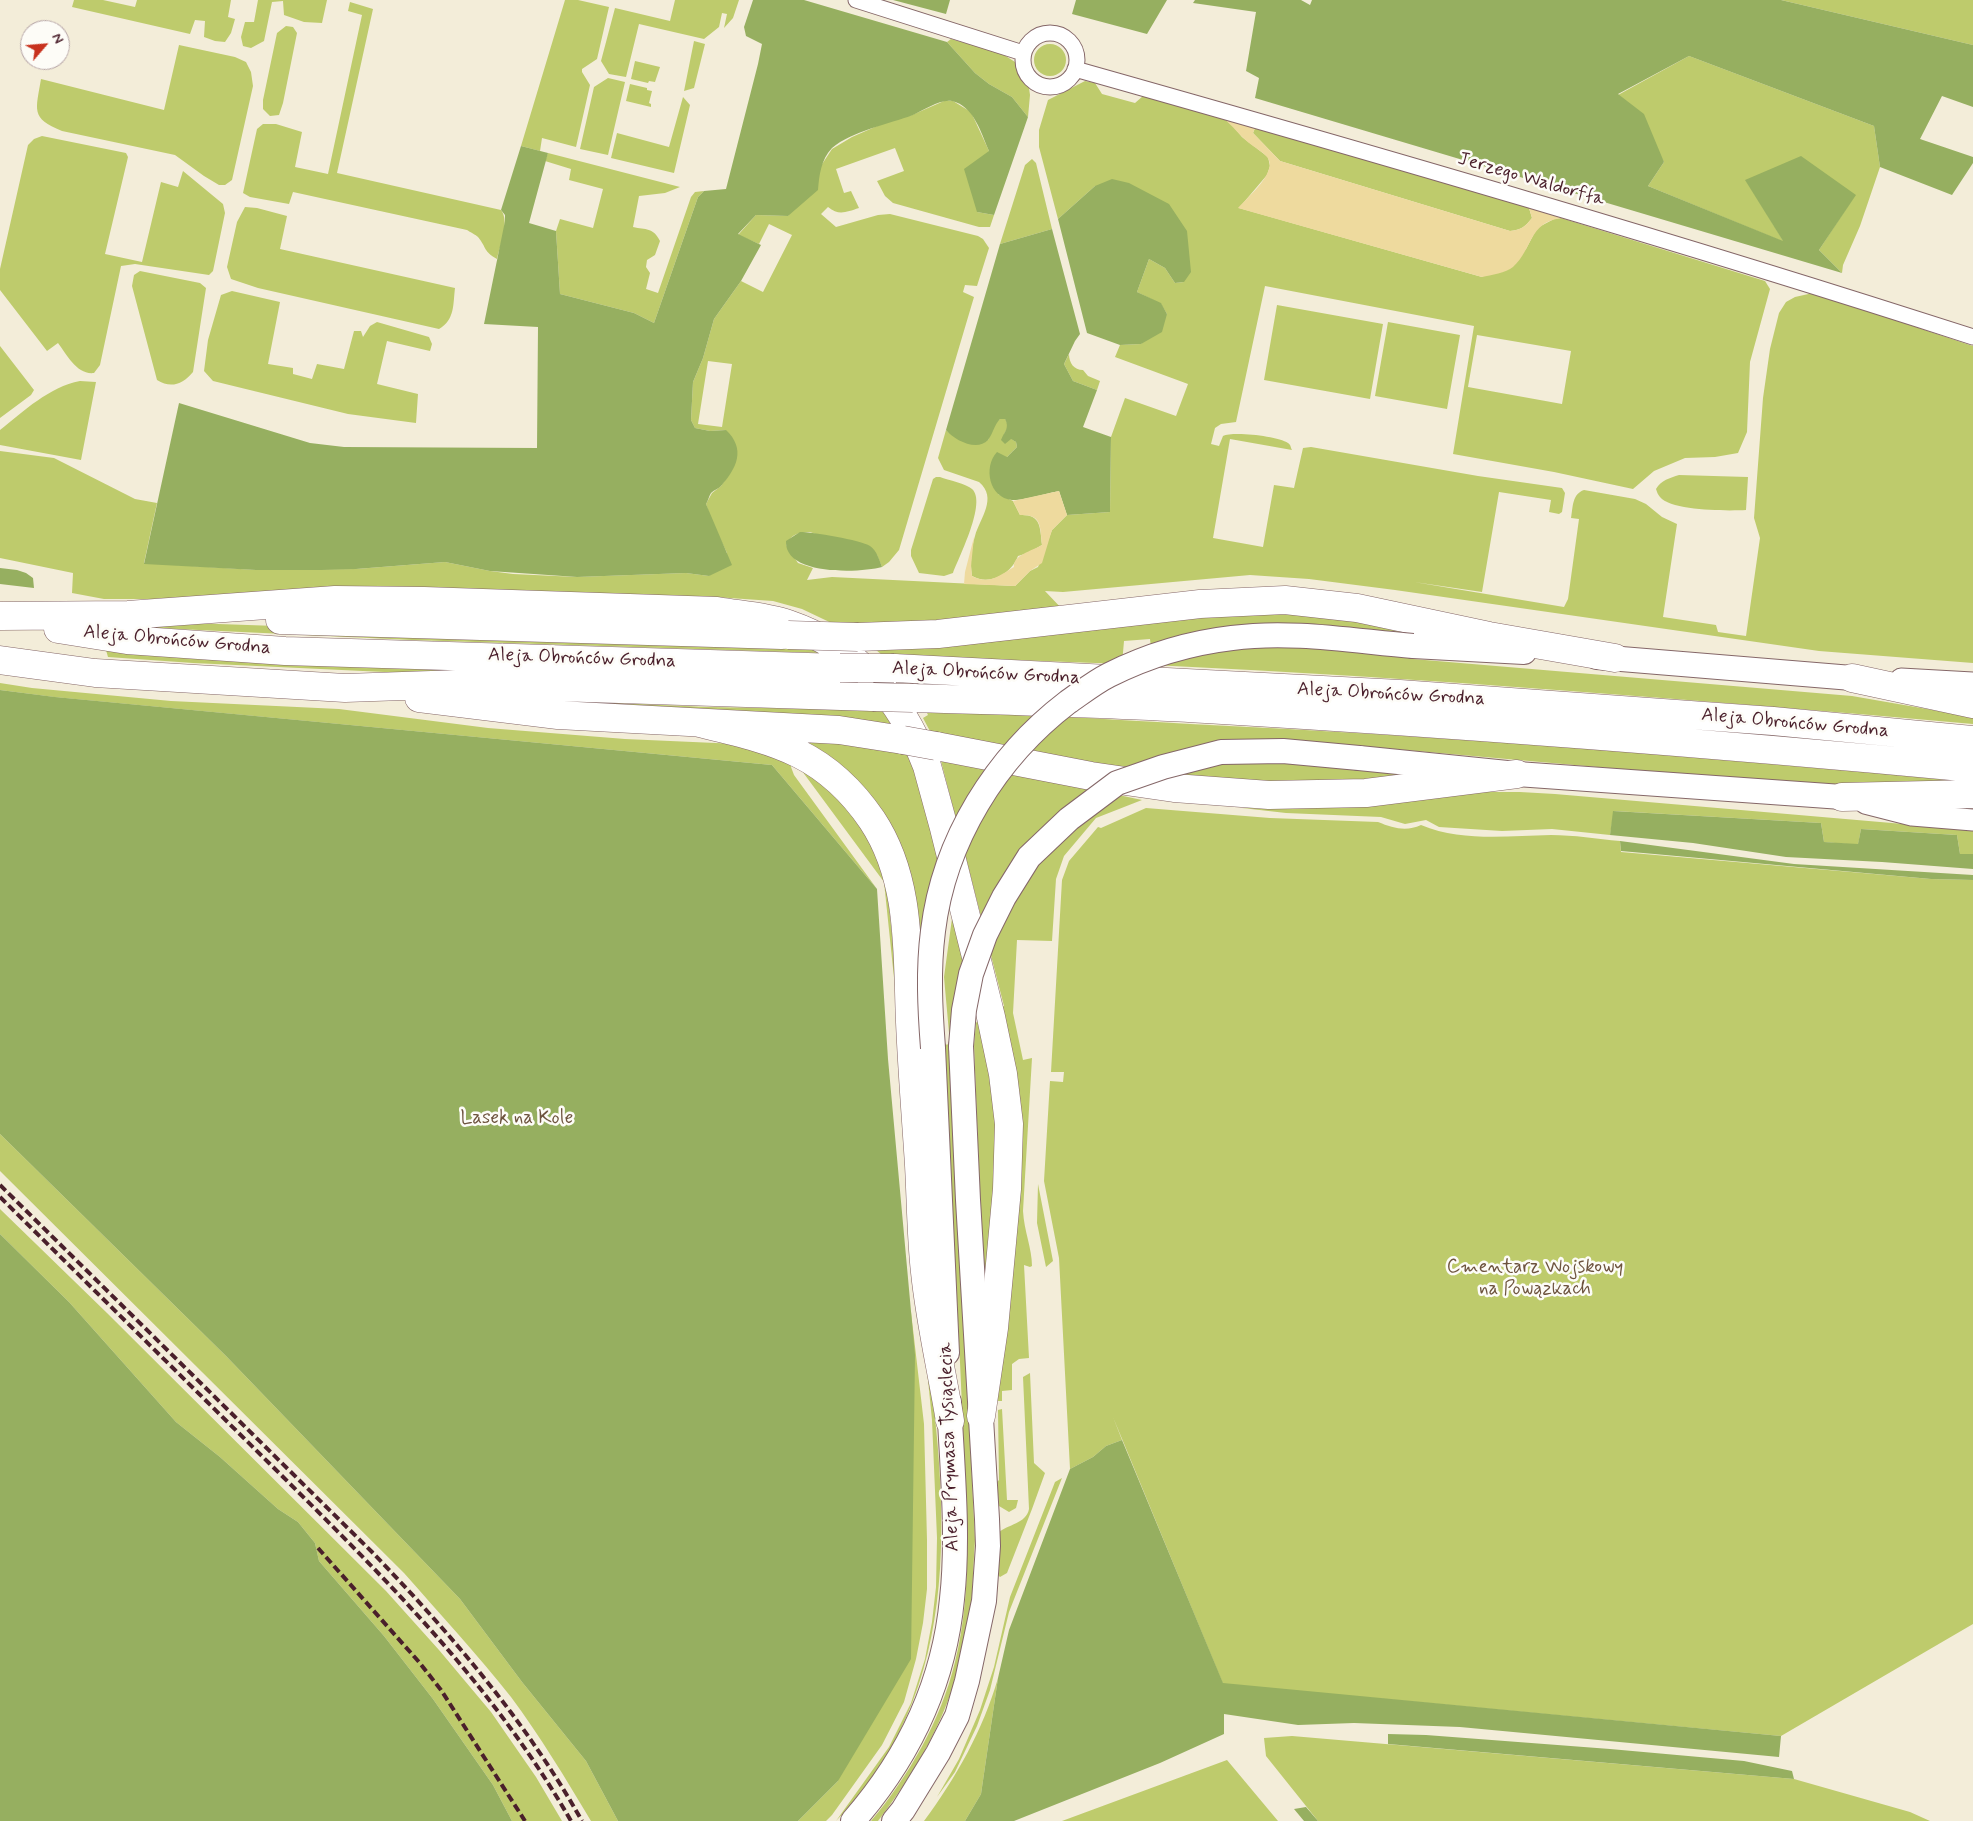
<!DOCTYPE html>
<meta charset="utf-8">
<style>
body{margin:0}
#map{position:relative;width:1973px;height:1821px;overflow:hidden;background:#f3edd9;font-family:Mynerve,sans-serif}
canvas{display:block}
.north{position:absolute;left:20px;top:20px;width:50px;height:50px;box-sizing:border-box;background:#fdfcf7;border:1px solid #b5a4a5;border-radius:50%;rotate:63deg;font-size:14px;font-weight:700;line-height:20px;text-align:center;color:#4a1f2b}
.north::after{content:'';display:block;margin:auto;width:18px;height:22px;background:#c8321e;clip-path:polygon(50% 0,100% 100%,50% 72%,0 100%)}
</style>
<div id="map">
<canvas width="1973" height="1821"></canvas>
<div class="north">N</div>
</div>
<script>
const c = document.querySelector('canvas').getContext('2d');
c.lineJoin = 'round';
function paint(path, color) { c.fillStyle = color; c.fill(path, 'evenodd'); }
function trace(path, color, width, dash) { c.strokeStyle = color; c.lineWidth = width; c.lineCap = dash ? 'butt' : 'round'; c.setLineDash(dash || []); c.stroke(path); }
function label(font, color, halo, rows, align = 'center') {
  c.font = font + ' Mynerve,sans-serif'; c.lineWidth = 5; c.setLineDash([]); c.textBaseline = 'middle'; c.strokeStyle = halo; c.fillStyle = color; for (const [text, x, y, turn = 0] of rows) {
    c.save(); c.translate(x, y); c.rotate((+turn || 0) * Math.PI / 180); c.textAlign = isNaN(turn) ? turn : align; if (halo) c.strokeText(text, 0, 0); c.fillText(text, 0, 0); c.restore();
  }
}
paint(new Path2D(`
 M74,0H103L135,7L137,0H231L228,17L235,19L231,33L225,42L215,41L204,37L205,21L195,20L190,34L72,7Z
 M258,0H327L322,23L304,22L284,15L283,1L272,2L264,41L251,48L243,46L241,37L245,22H254Z
 M565,0H578L609,7L597,59L582,69V72L590,85L576,147L542,138L540,151L521,146Z
 M675,0H739L733,18L724,28L727,14L722,13L719,27L704,39L639,24L626,77L609,74L601,61L615,8L670,21Z
 M1781,0H1973V45Z
 M350,2L373,9L337,173L501,210C510,222 500,245 497,259C483,251 487,248 478,237C476,235 470,232 467,230L293,192L289,204L250,197L243,193L257,129L263,124H276L302,132L295,167L328,174L362,15L348,11Z
 M286,26L293,27L297,33L283,103L279,115L270,116L263,109V100L277,33Z
 M951,39L1001,53L1015,62L1029,88L1030,95L1028,117L1012,97L989,84L975,73L947,42Z
 M694,41L705,44L694,88L684,91Z
 M1034 60a16 16 0 1 1 32 0a16 16 0 1 1-32 0Z
 M179,45L235,57L246,62L251,72L253,86L232,180L225,185H219L204,176L175,155L62,131C30,118 36,110 41,79L164,110Z
 M1689,56L1874,126L1880,167L1860,226L1843,265L1842,273L1819,250L1855,195L1746,180L1784,242L1648,186L1664,162L1618,95Z
 M635,61L660,67L655,82L649,81L648,83L631,79Z
 M608,78L625,82L608,155L580,149L594,87Z
 M1085,81L1095,83L1102,94L1135,103L1143,96L1223,118L1233,126L1242,137L1268,157L1270,166L1267,175L1239,208L1482,277L1526,249L1537,228L1554,219L1561,218L1765,281L1770,289L1750,362L1747,432L1738,453L1715,457L1685,458L1654,471L1633,489L1554,472L1453,454L1474,326L1265,286L1236,422L1221,424L1215,428L1211,444L1219,446L1223,436C1233,431 1278,436 1288,443C1291,445 1290,446 1292,450L1230,439L1213,538L1263,547L1274,485L1294,488L1303,448L1311,447L1478,476L1562,488L1565,493L1562,512L1559,514L1549,512L1551,500L1499,492L1482,592L1414,582L1564,607L1568,599L1579,519L1571,518C1573,507 1572,494 1584,490L1635,499L1646,504L1662,517L1677,524L1663,617L1716,625L1718,632L1746,636L1760,538L1754,518L1763,398L1770,349L1779,313L1786,302L1795,297L1813,293L1973,346V663L1819,651L1395,590L1309,579L1250,575L1063,592L1045,591L1064,611L842,628L802,609L773,601L715,597L389,588L153,599H104L72,593L73,573L0,558V451L54,458L135,499L157,503L144,563L256,570L356,569L445,562L490,571L513,574L577,577L686,573L709,576L727,553L712,522L706,504L712,493L721,486L727,477L726,430L710,431L695,428L691,420L693,382L703,358L714,319L741,281L763,292L792,235L769,224L759,244L738,235L756,215L788,216L832,149L852,137L884,123L912,115L944,101H953L971,112L989,151L977,212L994,215L990,227H979L893,203L885,196L877,181L904,171L895,148L836,169L844,193L851,191L859,208C846,212 839,216 828,207L821,214L836,227L878,215L890,214L978,236L983,239L989,248L977,286L965,285L963,292L974,297L899,550L889,562L882,567L877,555L810,532C798,532 792,534 786,545L798,563L813,568L807,580L832,577L1015,586L1030,571L1038,567L1052,530L1067,515L1110,512L1111,437L1125,398L1176,416L1188,384L1115,357L1120,345L1141,344L1167,314L1161,304L1137,292L1149,259L1165,268L1175,283L1184,282L1095,186L1058,219L1039,147V130L1048,100ZM1477,335L1571,351L1562,404L1468,387ZM708,361L732,364L722,427L698,424Z
 M630,84L647,88V90L652,91L649,103L651,104V107L626,101Z
 M683,97L690,105L674,173L611,158L617,133L669,147Z
 M1255,128H1260L1529,208L1532,218C1525,227 1521,230 1510,231L1280,161L1253,133Z
 M42,136L126,153L128,157L105,254L142,262L161,182L178,187L183,171L223,204L225,213L213,271L209,275L135,264L121,266L100,365L94,373C77,375 67,355 58,343L47,351L0,290V269L28,145L34,139Z
 M548,153L680,187L665,193L639,196L633,227C646,230 653,227 660,241L655,255L647,260L646,267L650,273L646,289L658,293L691,197L695,192L704,191L698,197L654,323L634,313L560,294L556,231L560,219L593,228L603,189L569,180L571,169L545,161Z
 M1032,159L1036,163L1052,229L1000,244L1025,165Z
 M245,207L257,208L287,216L280,249L455,288C453,304 455,320 439,329L258,288L231,279L227,267L237,222Z
 M140,271L200,283L206,288L193,372C183,384 171,389 157,380L132,286L134,275Z
 M232,291L280,302L268,364L293,368V374L312,379L317,364L344,369L354,331H361L363,337L370,326L377,322L429,337L432,344L430,351L387,341L377,384L418,394L416,423L348,414L213,381L204,371L208,340L221,295Z
 M1277,305L1383,324L1370,399L1264,380Z
 M1388,322L1460,335L1447,409L1375,396Z
 M0,346L34,390L31,395L0,418Z
 M1069,354C1069,363 1074,370 1083,370L1088,376L1100,381L1097,390L1073,381L1064,364Z
 M80,381L96,382L81,460L0,445V430C24,411 49,387 80,381Z
 M1000,419H1005C1009,425 1008,428 1004,434L1016,442L1017,447L1007,457L998,494L1013,501L1020,515C1041,514 1040,527 1042,545L1028,553L1018,556C1011,574 990,586 972,576C970,564 971,549 975,536C980,518 998,498 979,482L944,470L938,458L946,430L949,433L988,440L995,423Z
 M1679,475L1748,477L1746,510C1727,511 1671,511 1660,497C1658,495 1657,492 1656,489C1661,480 1670,478 1679,475Z
 M936,477H940C948,480 967,484 972,489C987,502 959,557 953,573L944,576L919,573L911,556V550L933,479Z
 M1293,610L1448,637L1413,634V659L1852,696L1973,717V724C1700,700 1427,678 1153,665L1150,639L1124,641L1122,664L882,655L870,645L1054,628Z
 M189,623L803,644L822,653L412,640L135,627Z
 M106,650L854,678L866,687L427,674L193,663L108,657Z
 M0,683L32,688L171,701L339,709L488,728L625,739L738,744L791,762V767L794,775L877,889L772,765L54,697L0,690Z
 M455,696L707,707L885,710L899,731Z
 M927,713C1015,713 1103,719 1190,724C1451,736 1711,758 1971,782L1842,786L1733,779L1360,746L1444,777L1362,784L1182,779L932,735L923,718L928,715Z
 M785,738L861,744L911,752L940,862L921,951L904,873Z
 M940,757L1142,800L1096,818L1064,856L1056,879L1052,941L1017,940L1013,1013L1023,1060L1032,1058L1023,1211C1024,1231 1032,1248 1032,1266L1030,1267L1024,1265L1029,1358L1019,1359L1012,1364V1390L1002,1391V1401H998L1002,1007L1004,1006Z
 M802,771L826,784L859,822L876,851L886,880L896,971V997L884,882Z
 M1463,792H1520L1555,794L1973,830V854H1960L1957,835L1861,829L1858,845L1824,842L1821,823L1614,811L1610,835L1552,829L1502,831L1439,827L1426,820L1405,824L1381,817L1286,813L1242,808C1317,810 1390,802 1463,792Z
 M1146,808L1270,818L1378,822C1393,828 1406,832 1421,825C1462,842 1507,836 1551,835C1574,835 1597,839 1620,841L1621,852L1931,879L1973,880V1624L1781,1736L1223,1684L1113,1417L1122,1440L1106,1446L1093,1457L1070,1469L1059,1258L1044,1181L1050,1081L1063,1082L1064,1072H1051L1062,880L1069,861L1098,827L1101,828Z
 M953,911L964,956L960,967L950,1044L975,1540C973,1567 973,1596 969,1623C956,1701 925,1759 878,1821H871C909,1776 941,1720 955,1662C974,1587 966,1508 963,1431C958,1302 950,1174 944,1045L950,1044L944,977Z
 M980,1018L998,1122L985,1321L974,1045L976,1023Z
 M0,1134L226,1356L460,1599L522,1682L586,1761L618,1821H591C566,1779 540,1736 511,1697C477,1654 440,1614 404,1573L0,1171Z
 M1038,1184L1053,1261L1046,1267L1037,1223Z
 M0,1209L107,1313L386,1591L439,1650L491,1712L536,1777L562,1821H512L493,1785L433,1699L384,1636L319,1561L315,1543L298,1522L278,1509L220,1457L176,1422L69,1302L0,1234Z
 M919,1290C943,1472 979,1675 836,1821L889,1747L911,1703L925,1659L932,1622L936,1587L937,1538L932,1420Z
 M911,1312L924,1424L927,1540V1589L923,1623L916,1659L904,1702L882,1745L832,1815L826,1821H798L838,1781Z
 M1030,1373L1034,1463L1045,1473L1032,1509L1007,1573L1000,1577L998,1575V1533C1008,1524 1026,1524 1029,1509L1023,1377Z
 M1002,1409L1007,1500H1018L1016,1508L1009,1512L999,1506L997,1482L999,1480L998,1410Z
 M1062,1478L1009,1612L990,1690L977,1726L955,1772L937,1797L959,1759L980,1710L994,1667L1010,1597L1055,1482Z
 M998,1678L981,1794L965,1821H924C956,1778 983,1730 998,1678Z
 M1292,1736L1794,1779L1910,1812L1930,1821H1318L1266,1756L1264,1738Z
 M1227,1760L1278,1821H1062Z`), '#becb6c');
paint(new Path2D(`
 M753,0H804L947,42L975,73L989,84L1012,97L1028,117L994,215L977,212L964,169L989,151C981,133 974,106 952,101C940,99 924,110 913,115C889,124 852,131 832,148C821,159 819,176 818,190L788,216L756,215L738,234L761,245L741,281L714,319L703,358L693,382L691,420L695,428L710,431L726,430C746,449 737,468 721,486C718,489 714,490 711,493C709,496 708,501 706,504L732,565L709,576L686,573L577,577L490,571L445,562L356,569L321,570H256L144,564L179,403L310,443L344,447L537,448L538,327L484,324L505,221V215L501,210L521,146L548,153L529,223L556,231L560,294L634,313L654,323L698,197L704,191L726,189L758,64L762,44L746,36L744,27Z
 M893,0H950L946,14Z
 M1076,0H1167L1147,34L1072,14Z
 M1195,0H1301L1310,5L1312,0H1781L1973,45V107L1942,96L1920,139L1973,157V163L1952,195L1880,167L1874,126L1689,56L1618,94L1644,114L1664,162L1648,186L1783,241L1745,180L1801,156L1856,195L1819,250L1842,273L1255,98L1259,78L1246,71L1256,12L1193,3Z
 M1112,179L1129,183L1169,204L1187,231L1191,272L1184,282L1175,283L1165,268L1149,259L1137,292L1161,303L1167,314L1162,332L1141,344L1120,345L1087,333L1058,219L1095,186Z
 M1052,229L1080,334L1075,341L1064,364L1073,381L1097,390L1083,427L1111,437L1110,512L1067,515L1059,491C1048,493 1021,501 1012,500C989,498 983,467 997,452L1007,457L1017,447L1016,442L1011,439L1005,444L1001,440C1004,432 1010,428 1005,419H1000C994,425 993,434 988,440C977,452 954,440 946,430L1000,244Z
 M800,532C812,532 861,540 870,546C877,551 879,559 882,567C860,573 784,576 786,541Z
 M0,568L17,570L26,573L33,578L34,588L0,584Z
 M0,690L55,697L772,765L877,889L888,1059L915,1355L911,1659L838,1781L798,1821H618L586,1761L522,1682L460,1599L226,1356L0,1134Z
 M1613,811L1821,823L1824,842L1858,844L1861,829L1957,835L1960,854H1973V869L1882,862L1786,857L1693,843L1610,835Z
 M1620,841L1794,864L1973,875V880L1931,879L1621,851Z
 M0,1234L69,1302L176,1422L220,1457L278,1509L298,1522L315,1543L319,1561L384,1636L433,1699L493,1785L512,1821H0Z
 M1122,1440L1223,1683L1781,1736L1779,1757L1460,1727L1354,1723L1298,1725L1224,1714V1734L1160,1763L1014,1821H965L981,1794L998,1678L1009,1630L1070,1469L1093,1457L1106,1446Z
 M1388,1734L1426,1735L1610,1749L1744,1761L1792,1771L1794,1779L1388,1744Z
 M1306,1807L1318,1821H1304L1294,1809Z`), '#96af60');
paint(new Path2D(`
 M1223,118L1260,128H1255L1253,133L1280,161L1510,231C1521,230 1525,227 1532,218L1529,208L1561,218C1528,223 1533,249 1513,267C1506,273 1491,275 1482,277L1238,208C1248,197 1279,171 1267,157C1263,152 1254,147 1249,143C1239,135 1233,126 1223,118Z
 M1059,491L1067,515L1052,530L1042,563L1030,571L1015,586L964,584L965,572L974,537L971,566L972,576C988,585 999,576 1014,567C1013,555 1032,551 1042,545C1040,526 1042,514 1020,515L1013,501Z`), '#eeda9e');
const street = new Path2D(`
 M856,0L1023,53
 M1023 60a27 27 0 1 1 54 0a27 27 0 1 1-54 0Z
 M1075,69C1376,154 1676,241 1973,337`);
const secondary = new Path2D(`
 M1901,679L1973,683
 M1865,803L1912,815L1973,820`);
const primary = new Path2D(`
 M1413,646L1524,652
 M1597,657L1852,678
 M1359,758L1517,774L1842,797
 M933,1048L947,1353
 M853,1821C908,1758 944,1683 952,1599C959,1536 952,1466 949,1402
 M894,1821L903,1810L938,1753L957,1716L967,1681L984,1601L988,1546L987,1519L968,1200L961,1046`);
const highway = new Path2D(`
 M0,616L128,615L335,600L424,601L717,611C740,615 765,616 788,624C858,648 901,698 927,766L944,828L991,1017L1003,1074L1009,1124L1007,1189L994,1328L981,1416
 M280,620L782,635
 M58,629L127,640L285,651L840,668
 M858,637L938,634L1200,604L1285,600L1357,608L1489,636L1615,658
 M0,660L95,673L345,688L461,684L873,697
 M894,668L1400,694L1773,721L1973,740
 M1852,678L1973,704
 M419,698L558,715L839,730L903,740
 M913,698C1011,701 1109,703 1206,709C1462,724 1718,744 1973,768
 M699,723C774,741 825,751 872,820C912,880 907,954 910,1022C912,1070 916,1118 919,1165C921,1201 921,1237 925,1272C930,1322 942,1372 950,1421
 M936,746L1091,776L1174,788L1269,795L1366,793L1517,774
 M1842,797L1973,794`);
trace(street, '#856768', 17);
trace(secondary, '#856768', 23);
trace(primary, '#856768', 26);
trace(highway, '#856768', 29);
trace(street, '#fff', 15);
trace(secondary, '#fff', 21);
trace(primary, '#fff', 24);
trace(highway, '#fff', 28);
trace(new Path2D(`
 M0,1185L372,1552C451,1634 526,1721 582,1821
 M0,1197C90,1286 180,1375 270,1464C382,1575 492,1683 571,1821
 M318,1548L419,1662L441,1690L525,1821`), '#4a1f2b', 4, [8, 4]);
const primaryBridge = new Path2D(`
 M961,1046L964,1010L971,974L985,935L1004,897L1029,857L1069,819L1117,783L1163,767L1221,752L1283,751L1359,758
 M933,1048C930,1009 928,970 933,931C944,840 996,757 1068,702C1081,693 1095,682 1109,675C1147,656 1189,643 1232,638C1291,630 1353,641 1413,646`);
const highwayBridge = new Path2D(`
 M788,635L858,637
 M840,668H894
 M873,697L913,698
 M903,740L936,746`);
trace(primaryBridge, '#856768', 26, []);
trace(highwayBridge, '#856768', 29, []);
trace(primaryBridge, '#fff', 24);
trace(highwayBridge, '#fff', 28);
label('19px', '#4a1f2b', '#fdfcf7', [
 ["Jerzego Waldorffa",1531,180,16],
 ["Aleja Obrońców Grodna",177,641,5],
 ["Aleja Obrońców Grodna",582,659,2],
 ["Aleja Obrońców Grodna",986,674,3],
 ["Aleja Obrońców Grodna",1391,695,3],
 ["Aleja Obrońców Grodna",1795,724,5],
 ["Aleja Prymasa Tysiąclecia",950,1447,-92]
]);
label('19px', '#6d533e', '#fdfcf7', [
 ["Lasek na Kole",517,1119],
 ["Cmentarz Wojskowy",1535,1268],
 ["na Powązkach",1535,1290]
]);
</script>
